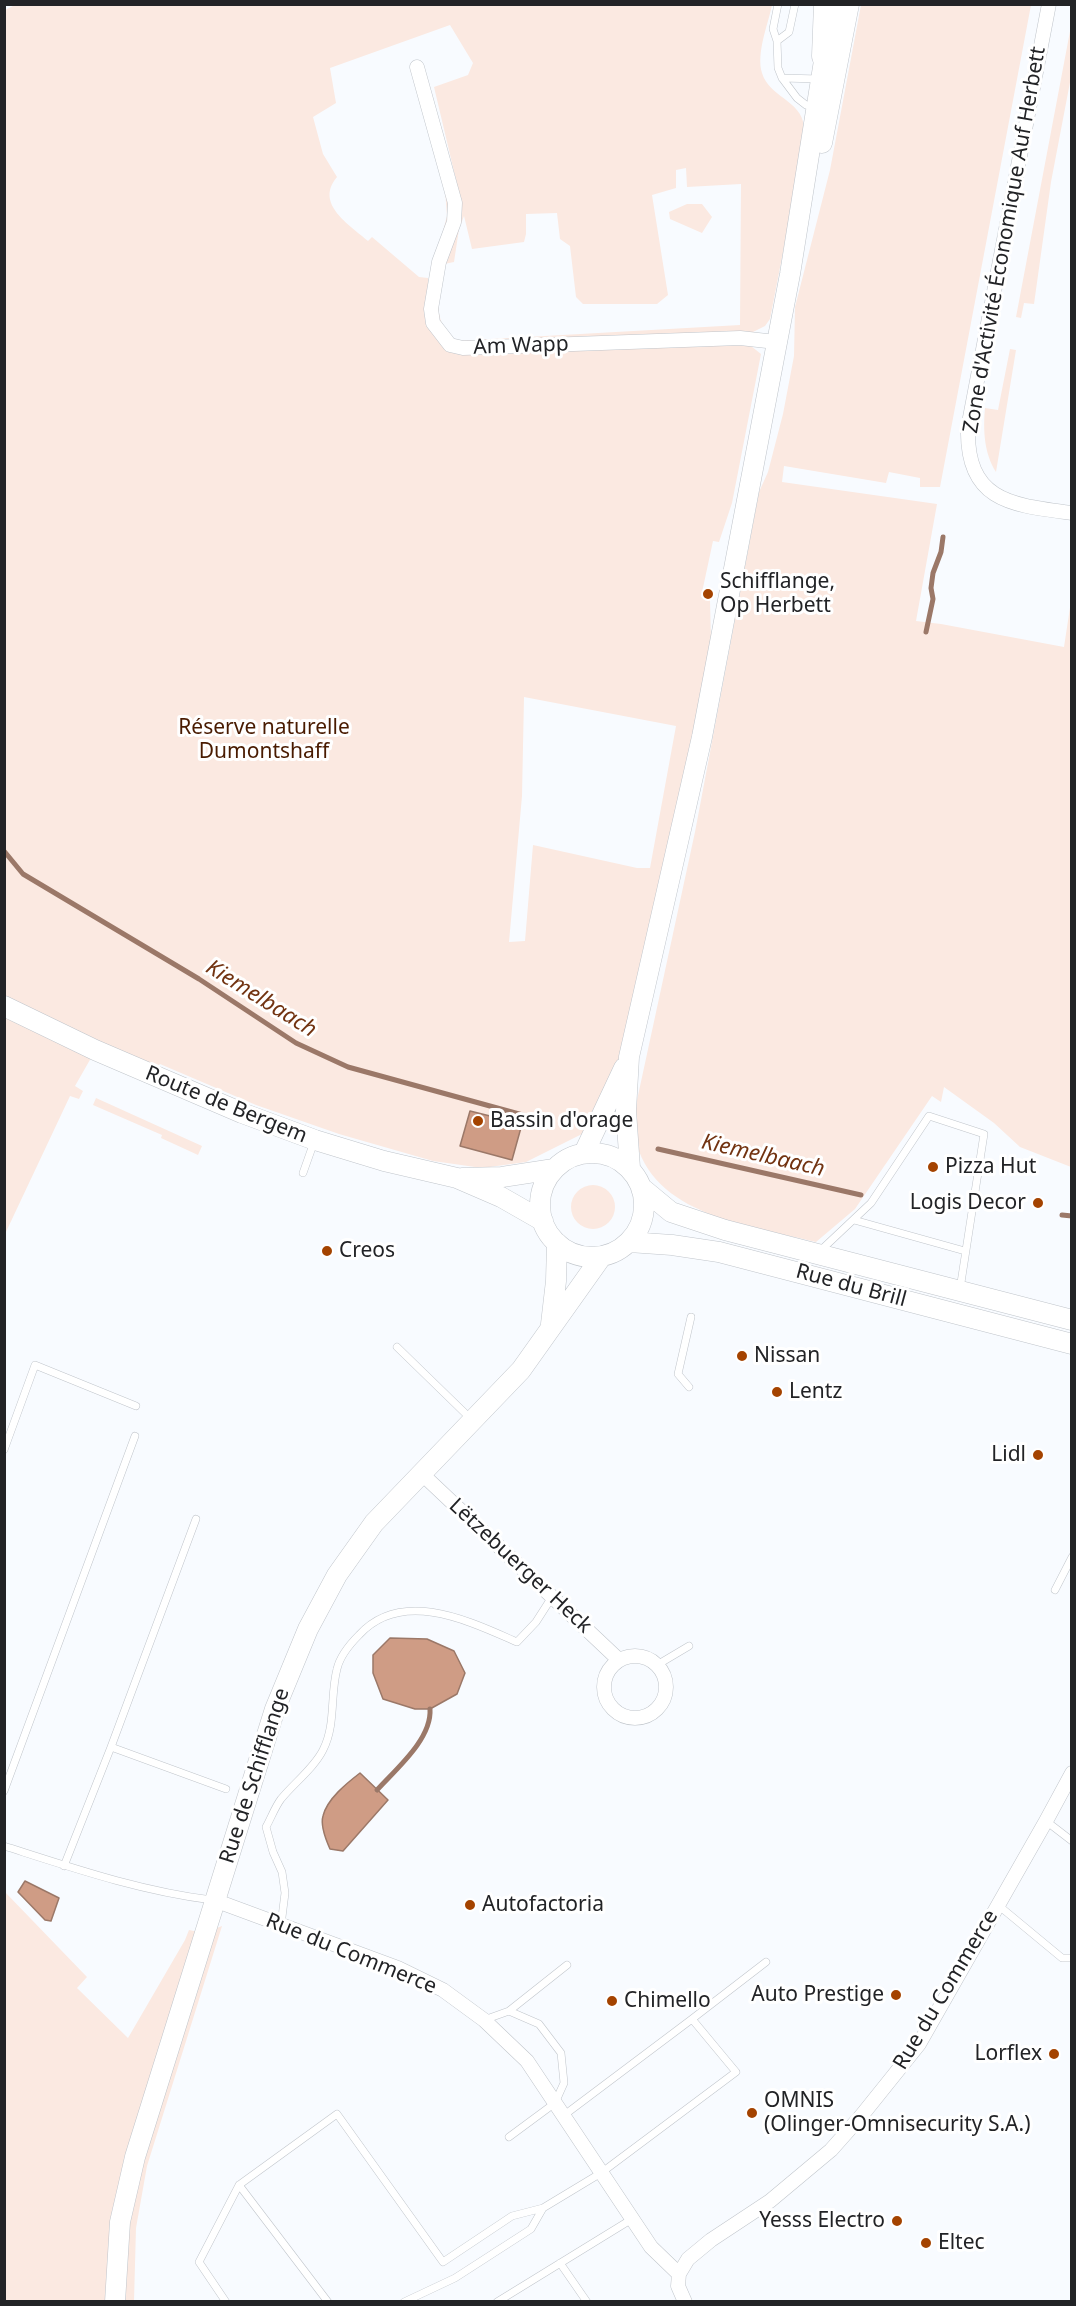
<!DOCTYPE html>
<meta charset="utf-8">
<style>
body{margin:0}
#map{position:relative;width:1076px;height:2306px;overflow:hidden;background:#f8fbff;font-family:"Noto Sans",sans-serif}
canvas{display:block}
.frame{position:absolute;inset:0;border:6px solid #222326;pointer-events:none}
</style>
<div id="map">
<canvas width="1076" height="2306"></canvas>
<div class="frame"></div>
</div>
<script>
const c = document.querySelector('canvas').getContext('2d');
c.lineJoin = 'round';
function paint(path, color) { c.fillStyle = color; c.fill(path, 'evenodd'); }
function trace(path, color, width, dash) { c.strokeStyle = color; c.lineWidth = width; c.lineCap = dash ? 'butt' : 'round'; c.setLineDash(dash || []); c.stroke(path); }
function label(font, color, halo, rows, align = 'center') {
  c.font = font + ' "Noto Sans",sans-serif'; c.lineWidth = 6; c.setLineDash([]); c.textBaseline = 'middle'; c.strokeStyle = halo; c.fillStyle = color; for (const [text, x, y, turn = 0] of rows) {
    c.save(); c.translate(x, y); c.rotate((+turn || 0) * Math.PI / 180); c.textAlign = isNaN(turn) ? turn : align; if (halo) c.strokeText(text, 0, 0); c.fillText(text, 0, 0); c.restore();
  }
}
paint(new Path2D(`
 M17,4L772,5C768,25 756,53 762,73C769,97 801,100 804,126C805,133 803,141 803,149L770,319L765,326L741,338L761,354L732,503L719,542L713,541L701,597L710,600L712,683L629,1057L606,1106L582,1134L526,1162L482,1168L433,1161L339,1134L256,1105L160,1064L149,1075L95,1051L75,1086L83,1091L79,1099L70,1096L5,1234V10ZM450,25L473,63L468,75L434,87L457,184L445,189L447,216L429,284L428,278L419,277L372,237L368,241C350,225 314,204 337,177L323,154L313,117L336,103L330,68ZM686,168L687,187L741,184L740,325L456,341C430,320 439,293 444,264L454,262L459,229L464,216L472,249L524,242L526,234V214L557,213L560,239L570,246L576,297L583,304H657L668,295L652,195L676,188V170ZM524,697L676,726L650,868H637L533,845L525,941L509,942L522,796Z
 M861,5H1031L940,487H920V478L889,472L886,483L784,466L782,482L937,504L916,621L941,624L1064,647L1071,601V1167L1020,1147L994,1123L944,1087L941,1102L932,1096L855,1209L816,1242C752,1226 651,1216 635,1137C634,1130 634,1121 634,1114L695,832L759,492L768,472L783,414L794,356L795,307L830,170Z
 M1071,26V77L1051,182L1034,304L1024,303L1021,318L1016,317Z
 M687,204H702L712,217L702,233L670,219L669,212Z
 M1010,349L1016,350L996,472C984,453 983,430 985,408L998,410Z
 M96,1098L202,1146L198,1155L161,1138L162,1135L93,1105Z
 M571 1207a22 22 0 1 1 44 0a22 22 0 1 1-44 0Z
 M4,1891L87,1977L77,1988L128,2038L185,1940L189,1930L204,1933L222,1926L147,2166L136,2228L134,2301H5Z`), '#fbe9e1');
const water = new Path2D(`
 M470,1111L522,1124L512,1160L460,1146Z
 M390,1638L427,1639L454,1651L465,1673L457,1694L430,1709H415L383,1699L373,1673V1655Z
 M360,1773L388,1800L343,1851L330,1849C326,1840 320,1826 323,1816C327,1799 347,1783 360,1773Z
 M25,1881L59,1898L51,1921L45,1920L18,1892Z`);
paint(water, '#cf9c85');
trace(water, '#9b7868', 1.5);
trace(new Path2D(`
 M926,632L933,599L931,588L933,573L941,552L943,537
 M4,851L23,874L199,979L296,1043L348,1067L530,1117
 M658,1149L861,1195
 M985,1205H998
 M1062,1215L1072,1216
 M377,1790C396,1769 432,1739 430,1709`), '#9b7868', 5);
const service = new Path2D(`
 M778,4L773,29L777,41L778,68L782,78L797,98L806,105L815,107
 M777,41L789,32L795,4
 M782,78L819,79
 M303,1173L314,1142
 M854,1220L965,1251
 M819,1252L871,1203L929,1116L984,1134L960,1289
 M397,1347L470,1418
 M689,1387L678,1374L691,1317
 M4,1450L35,1365L136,1406
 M1055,1590L1072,1557
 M657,1665L689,1646
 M111,1747L196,1519
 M4,1791L135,1436
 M1046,1821L1072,1841
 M4,1846C73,1868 140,1891 212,1900
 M64,1866L111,1747L226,1789
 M998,1905L1062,1958H1072
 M281,1925L285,1893L282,1872L273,1852L266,1827C271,1818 275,1807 281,1799C294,1783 314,1768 323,1750C336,1725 330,1695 337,1669C340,1656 350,1644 359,1635C402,1588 469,1621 517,1642L536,1622L552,1597
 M509,2011L567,1965
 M692,2019L766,1962
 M484,2020L509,2011L539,2024L561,2053L564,2083L555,2103L509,2137
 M560,2263L587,2302
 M226,2302L199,2262L239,2185
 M328,2302L239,2185L337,2114L443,2262L512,2216L543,2208L601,2173L736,2072L692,2019L563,2116
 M404,2302L455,2278L531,2229L543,2208
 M497,2302L632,2219`);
const minor = new Path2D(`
 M1049,4L968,428C966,502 1012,505 1072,513
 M417,67L455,203L454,222L439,262L431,309L433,323L450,345L463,348L740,338L776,342
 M421,1473L619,1660
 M604 1687a31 31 0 1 1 62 0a31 31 0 1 1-62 0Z
 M214,1900L398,1968L443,1990L484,2020L527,2061L651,2247L679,2274
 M685,2302L678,2286L679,2274L688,2259L711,2240L770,2201L831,2150L862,2115L919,2044L1046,1821L1072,1773`);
const secondary = new Path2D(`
 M822,143L849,4
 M4,1006L95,1050L242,1113L315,1140L384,1161L457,1178L501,1197L543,1221
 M584,1153L624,1068
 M540 1205a52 52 0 1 1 104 0a52 52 0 1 1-104 0Z
 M630,1168L626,1111L629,1057L702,737L790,274L827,42
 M462,1178L502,1177L554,1169
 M642,1188L671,1212L725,1230L1072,1320
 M629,1242L672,1245L719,1252L1072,1344
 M551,1324L556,1281L557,1243
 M115,2302L120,2222L135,2157L275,1709L308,1629L337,1575L374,1523L521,1370L602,1256`);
const motorway = new Path2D(`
 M825,56L827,4`);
trace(service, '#c0c5cb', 8);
trace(minor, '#c0c5cb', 15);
trace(secondary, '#c0c5cb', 21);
trace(motorway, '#c0c5cb', 27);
trace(service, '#fff', 7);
trace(minor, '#fff', 14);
trace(secondary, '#fff', 20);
trace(motorway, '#fff', 26);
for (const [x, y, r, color] of [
 [708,594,6,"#a44300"],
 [478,1121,6,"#a44300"],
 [933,1167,6,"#a44300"],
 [1038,1203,6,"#a44300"],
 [327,1251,6,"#a44300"],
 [742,1356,6,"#a44300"],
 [777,1392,6,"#a44300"],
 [1038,1455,6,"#a44300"],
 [470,1905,6,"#a44300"],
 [896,1995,6,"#a44300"],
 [612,2001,6,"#a44300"],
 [1054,2054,6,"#a44300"],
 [752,2113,6,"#a44300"],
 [897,2221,6,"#a44300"],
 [926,2243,6,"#a44300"]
]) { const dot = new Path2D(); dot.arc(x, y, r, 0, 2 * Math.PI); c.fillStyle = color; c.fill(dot); trace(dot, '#fff', 2); }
label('21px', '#222326', '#fff', [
 ["Zone d'Activité Économique Auf Herbett",1005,240,-80],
 ["Am Wapp",521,346,-2],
 ["Route de Bergem",226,1105,22],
 ["Rue du Brill",851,1286,15],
 ["Lëtzebuerger Heck",520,1566,43],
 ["Rue de Schifflange",255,1776,-72],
 ["Rue du Commerce",351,1954,22],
 ["Rue du Commerce",946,1990,-59]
]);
label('21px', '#222326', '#fff', [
 ["Schifflange,",720,582],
 ["Op Herbett",720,606],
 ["Bassin d'orage",490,1121],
 ["Pizza Hut",945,1167],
 ["Logis Decor",1026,1203,"right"],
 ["Creos",339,1251],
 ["Nissan",754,1356],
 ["Lentz",789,1392],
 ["Lidl",1026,1455,"right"],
 ["Autofactoria",482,1905],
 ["Auto Prestige",884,1995,"right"],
 ["Chimello",624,2001],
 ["Lorflex",1042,2054,"right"],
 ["OMNIS",764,2101],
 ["(Olinger-Omnisecurity S.A.)",764,2125],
 ["Yesss Electro",885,2221,"right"],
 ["Eltec",938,2243]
], 'left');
label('21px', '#491b01', '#fff', [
 ["Réserve naturelle",264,728],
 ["Dumontshaff",264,752]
]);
label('italic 22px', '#723311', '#fff', [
 ["Kiemelbaach",261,999,32],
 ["Kiemelbaach",763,1156,13]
]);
</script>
